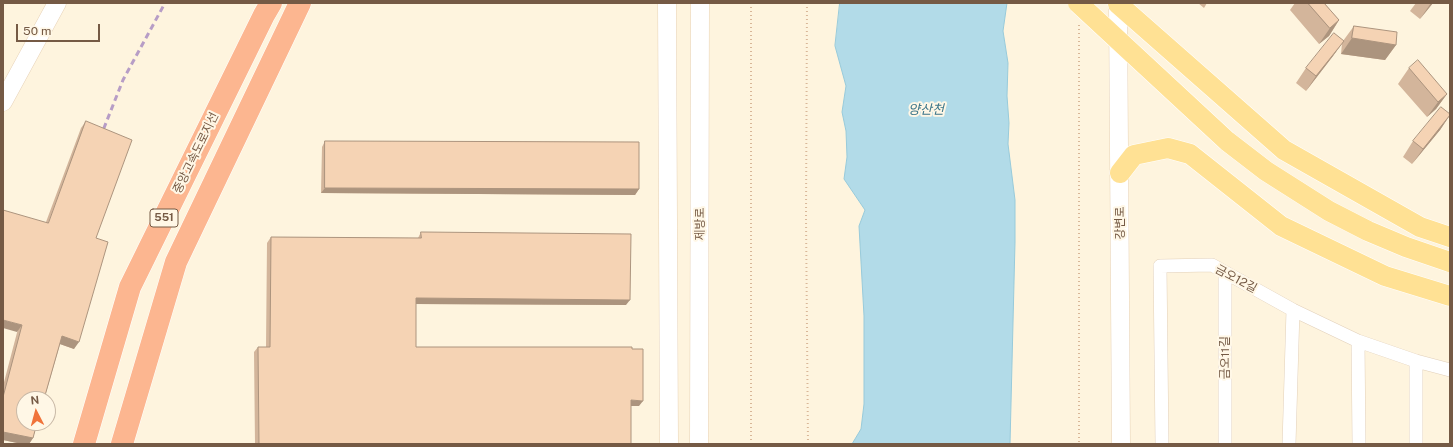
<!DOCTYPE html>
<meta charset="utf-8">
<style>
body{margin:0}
#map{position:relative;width:1453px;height:447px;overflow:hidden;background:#fef4de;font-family:"Public Sans",sans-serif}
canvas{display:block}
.frame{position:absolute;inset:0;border:4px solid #755a45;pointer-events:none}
.north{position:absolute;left:16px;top:391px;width:40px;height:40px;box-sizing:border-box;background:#fff7e6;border:1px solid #c8b8a6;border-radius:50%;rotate:354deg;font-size:11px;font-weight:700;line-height:16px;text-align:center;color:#755a45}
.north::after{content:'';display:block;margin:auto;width:14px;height:18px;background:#f0733a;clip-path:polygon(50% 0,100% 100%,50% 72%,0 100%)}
.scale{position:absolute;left:16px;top:24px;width:84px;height:18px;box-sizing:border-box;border:2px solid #755a45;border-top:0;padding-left:5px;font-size:12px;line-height:14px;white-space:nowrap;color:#755a45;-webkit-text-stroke:3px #fff7e6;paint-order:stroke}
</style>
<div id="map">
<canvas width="1453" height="447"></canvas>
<div class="frame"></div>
<div class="north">N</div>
<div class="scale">50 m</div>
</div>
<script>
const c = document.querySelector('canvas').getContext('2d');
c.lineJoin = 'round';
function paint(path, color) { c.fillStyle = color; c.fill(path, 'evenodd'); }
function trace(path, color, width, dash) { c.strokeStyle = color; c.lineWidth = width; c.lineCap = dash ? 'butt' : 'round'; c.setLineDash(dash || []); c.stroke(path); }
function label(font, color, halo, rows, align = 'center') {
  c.font = font + ' "Public Sans","Noto Sans KR",sans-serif'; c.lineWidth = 4; c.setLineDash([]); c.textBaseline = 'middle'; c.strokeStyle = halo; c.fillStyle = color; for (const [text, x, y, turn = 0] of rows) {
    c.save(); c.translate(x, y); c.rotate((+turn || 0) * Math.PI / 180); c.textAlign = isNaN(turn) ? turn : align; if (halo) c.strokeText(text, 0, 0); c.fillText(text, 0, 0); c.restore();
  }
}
const water = new Path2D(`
 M840,3H1007L1003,31L1008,63L1007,96L1009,123L1008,144L1015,200V242L1010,444H852L861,429L864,404V316L859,226L865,210L844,179L847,157L846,131L842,112L846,86L835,46Z`);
paint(water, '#b2dbe8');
trace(water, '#98cada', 1);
const street = new Path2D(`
 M1358,341L1359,444
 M1162,444L1160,266L1212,265L1293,310L1358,341L1416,361L1450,370
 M1225,444V273
 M1289,444L1293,310
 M1416,444V361`);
const secondary = new Path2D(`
 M667,3L669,444
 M1118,3L1121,444
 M3,102L57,3
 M699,444L700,3`);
const primary = new Path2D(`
 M1118,4L1284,150L1420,227L1450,237
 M1120,173L1134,155L1168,148L1190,154L1281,226L1385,276L1450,296`);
const highway = new Path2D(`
 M84,444L130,287L264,15L271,3
 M122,444L176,262L300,3`);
trace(street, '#e2d0ba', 14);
trace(secondary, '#e7d2b7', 19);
trace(primary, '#fff', 21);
trace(highway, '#fff', 23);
trace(new Path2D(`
 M751,3V444
 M807,3L806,217L808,444
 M1079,25V444`), '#d9b798', 2, [1, 3]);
trace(street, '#fff', 13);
trace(secondary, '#fff', 18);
trace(primary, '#ffe194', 20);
trace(highway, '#fcb690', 22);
trace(new Path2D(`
 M100,138L123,80L165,3`), '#b79dc6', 3, [6, 4]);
const primaryBridge = new Path2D(`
 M1078,3L1227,141L1266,171L1329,211L1368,231L1406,247L1450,262`);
trace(primaryBridge, '#fff', 21, []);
trace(primaryBridge, '#ffe194', 20);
paint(new Path2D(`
 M1198,3H1207L1204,8Z
 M1295,3H1324L1339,20L1329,36L1319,44L1290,10Z
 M1416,3H1433L1420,19L1410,11Z
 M1354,26L1396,45L1385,60L1341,54L1342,43L1333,56L1306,91L1296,83L1306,68L1343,41Z
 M1409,68L1447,94L1436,109L1427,117L1398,84Z
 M1450,115L1440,130L1412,164L1403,157L1413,141Z
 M86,121L96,238L74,349L60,344L33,438L29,444H22L3,440V386L46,222L81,128Z
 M325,141L639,189L635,195L321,193L322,147Z
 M421,232L626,305L416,304V347L639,406H631V444H255L254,352L258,347H266L267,243L271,237L418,238Z`), '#d3b59b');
paint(new Path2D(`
 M1431,3H1433L1420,19Z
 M1339,20L1329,36L1319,44L1330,28Z
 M1352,38L1396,45L1385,60L1341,54Z
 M1344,41L1333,56L1306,91L1316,76Z
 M1447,94L1436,109L1427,117L1438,102Z
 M1450,115L1440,130L1412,164L1423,149Z
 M325,188L639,189L635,195L321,193Z
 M416,298L630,300L626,305L412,304Z
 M3,320L22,325L17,332L3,328Z
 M62,336L79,342L74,349L57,343Z
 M631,400L643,401L639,406H628Z
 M3,432L33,438L29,444H22L3,440Z`), '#ac947e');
const building = new Path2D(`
 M1308,3H1324L1339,20L1330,28Z
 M1354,26L1397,32L1396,45L1352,38Z
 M1334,33L1344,41L1316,76L1306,68Z
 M1418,60L1447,94L1438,102L1409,68Z
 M1441,107L1450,114V115L1423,149L1413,141Z
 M86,121L132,140L96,238L108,242L79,342L62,336L44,399H24V423H37L33,438L3,432V397L22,325L3,320V210L48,223Z
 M325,141L639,142V189L325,188Z
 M421,232L631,234L630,300L416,298V347H632V349H643V401L631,400V444H259L258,347H270L271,237L421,238Z`);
paint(building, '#f5d3b4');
trace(building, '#ac947e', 1);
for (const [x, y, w] of [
 [164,218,28]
]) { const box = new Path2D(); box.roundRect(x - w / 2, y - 9, w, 18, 3); c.fillStyle = '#fff7e6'; c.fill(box); trace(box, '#755a45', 1); }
label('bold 11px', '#755a45', null, [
 ["551",164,218]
]);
label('12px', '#755a45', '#fff7e6', [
 ["중앙고속도로지선",196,153,-64],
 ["강변로",1120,223,-90],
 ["제방로",700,224,-90],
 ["금오12길",1236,279,28],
 ["금오11길",1225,358,-90]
]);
label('italic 13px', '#3d768a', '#fff7e6', [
 ["양산천",926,110]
]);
</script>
